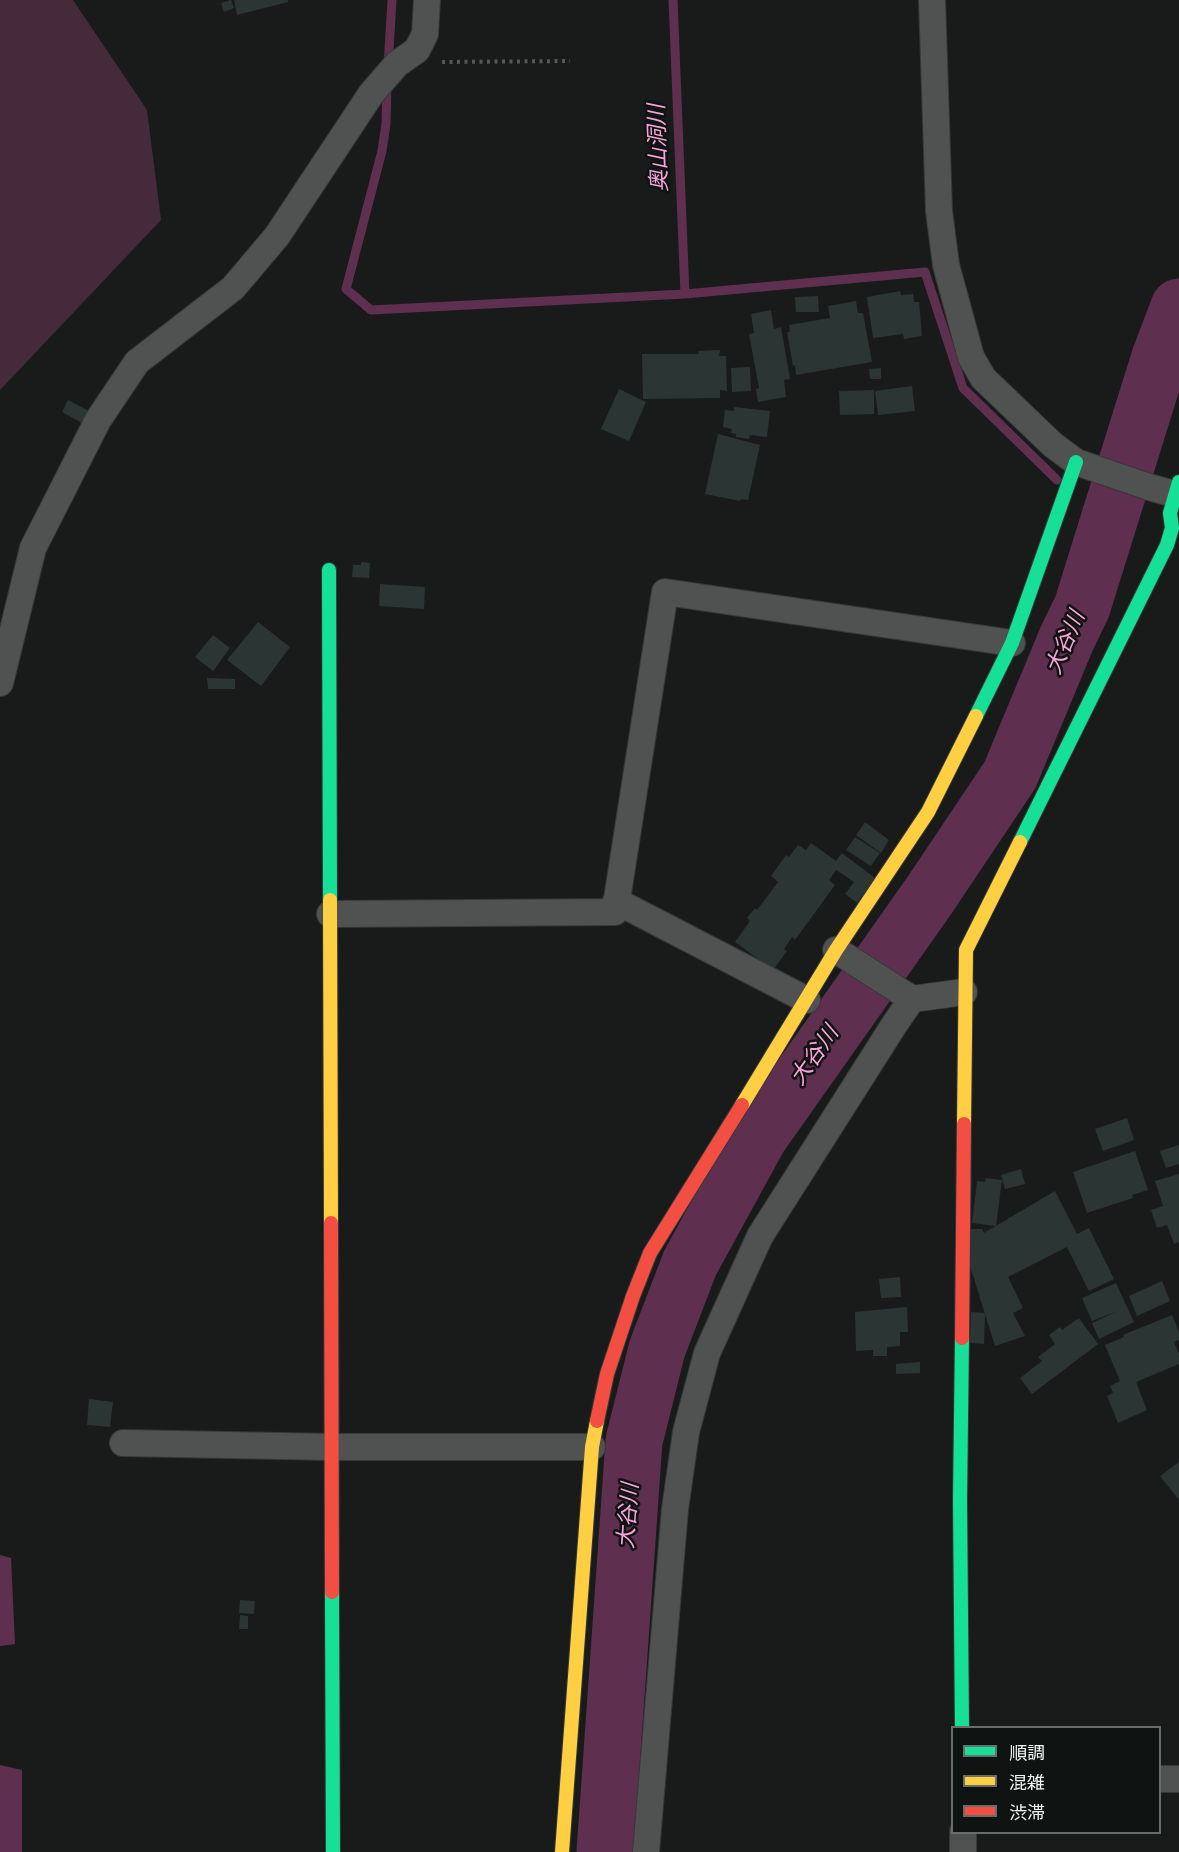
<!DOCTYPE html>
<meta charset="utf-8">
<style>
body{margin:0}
#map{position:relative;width:1179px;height:1852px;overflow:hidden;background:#191b1b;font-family:Arial,"Noto Sans JP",sans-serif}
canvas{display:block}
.legend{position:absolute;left:951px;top:1726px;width:210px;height:108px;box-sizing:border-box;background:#0f1312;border:2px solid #696d6c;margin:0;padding:8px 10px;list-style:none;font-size:18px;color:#f1f4f3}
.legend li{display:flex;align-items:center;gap:12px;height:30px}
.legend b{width:30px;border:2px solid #696d6c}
</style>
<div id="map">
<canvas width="1179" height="1852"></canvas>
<ul class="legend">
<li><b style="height:8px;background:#16e098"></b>順調</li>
<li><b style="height:8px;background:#ffcf43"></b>混雑</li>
<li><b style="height:8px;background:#f24e42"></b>渋滞</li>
</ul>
</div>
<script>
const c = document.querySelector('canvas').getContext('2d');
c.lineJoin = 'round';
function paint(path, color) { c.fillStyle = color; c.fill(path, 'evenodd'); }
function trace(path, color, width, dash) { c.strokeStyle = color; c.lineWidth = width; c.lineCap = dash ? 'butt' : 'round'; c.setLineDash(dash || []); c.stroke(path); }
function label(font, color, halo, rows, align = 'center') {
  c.font = font + ' Arial,"Noto Sans JP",sans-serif'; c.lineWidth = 5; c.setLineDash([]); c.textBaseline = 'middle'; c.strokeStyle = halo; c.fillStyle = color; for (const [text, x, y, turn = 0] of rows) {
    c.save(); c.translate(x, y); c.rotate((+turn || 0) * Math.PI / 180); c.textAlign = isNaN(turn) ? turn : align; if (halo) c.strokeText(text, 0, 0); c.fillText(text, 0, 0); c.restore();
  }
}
paint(new Path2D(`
 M0,0H73L147,110L161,220L0,390Z`), '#452a3c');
paint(new Path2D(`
 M0,1555L11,1558L15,1644L0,1646Z
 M0,1765L22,1770V1852H0Z`), '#5f2f50');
trace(new Path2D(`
 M673,0L685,294
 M388,66L392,0
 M387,83L386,124L382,151L346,289L371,310L685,294L925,272L963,388L1057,480
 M1087,509L1108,528`), '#5f2f50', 9);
trace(new Path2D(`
 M605,1852L634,1441L657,1349L690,1263L759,1137L929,896L1010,775L1067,638L1082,607L1160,357L1179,307`), '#5f2f50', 57);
paint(new Path2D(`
 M231,0L234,8L224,12L221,3Z
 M234,0H288V2L237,15Z
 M900,291L901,295L913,294L914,302H919L922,336L904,339L903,334L873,338L867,297Z
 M818,296L819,312H796L795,297Z
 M856,301L858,313H863L872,362L796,375L795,365L793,366L787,332H790L789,325L830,318L828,306Z
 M771,310L774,329L781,327L790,379L784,380L786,397L758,402L756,389L759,388L749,334L754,333L751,314Z
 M720,350L719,356H726L727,391L720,390V398L643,399L642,354H699L698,351Z
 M750,367L751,391L732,392L731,368Z
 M881,368V379H870L869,369Z
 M912,386L915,411L878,415L875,391Z
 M619,389L646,402L629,441L601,429Z
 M874,390V414L840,415L839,391Z
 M68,400L89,411L82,423L62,412Z
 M734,407L770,411L767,437L750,435L749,439L736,437V434L731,433L732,429L723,427L725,410L734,411Z
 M718,434L760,445L748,500L741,499L740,501L705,494Z
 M361,562L370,563L369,578L352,577L353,565H361Z
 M380,584L425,587L424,609L379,606Z
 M258,622L290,647L261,686L227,660Z
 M213,635L230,648L213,671L195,657Z
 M207,678L235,679V689H208Z
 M865,822L889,840L881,853L856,835Z
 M855,837L880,853L871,866L846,850Z
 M811,843L836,861L842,853L875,878L857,903L845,894L854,882L836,870L829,880L835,885L795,940L792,937L784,949L787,951L773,970L735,942L750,921L747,918L755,908L757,910L778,882L771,876L786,855L789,857L798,845L806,850Z
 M1127,1118L1134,1140L1103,1151L1095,1129Z
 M1179,1145V1164L1166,1168L1160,1151Z
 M1135,1151L1148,1190L1132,1195L1133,1198L1087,1213L1073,1172Z
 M1021,1169L1025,1184L1005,1189L1001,1175Z
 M1179,1174V1242L1174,1244L1167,1225L1157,1228L1151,1210L1163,1206L1155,1181Z
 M986,1178L1002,1180L996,1226L972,1223L977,1181L985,1182Z
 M1055,1191L1077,1234L1089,1228L1114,1279L1089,1291L1067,1247L1008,1277L1023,1308L1013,1313L1025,1336L995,1346L970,1266L971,1229H982L984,1233Z
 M900,1277L901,1297L881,1298L879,1279Z
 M1162,1281L1170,1301L1137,1316L1129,1296Z
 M1116,1283L1134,1322L1099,1339L1092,1323L1117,1311L1092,1321L1082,1298Z
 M907,1307L908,1332H900V1346L887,1347V1356H873V1350L856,1351L855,1312Z
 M971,1312L985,1313L984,1344L970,1343Z
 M1172,1315L1179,1332V1340L1174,1342L1179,1354V1364L1136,1382L1147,1410L1118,1423L1107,1396L1113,1393L1110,1386L1120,1381L1105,1345L1124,1337L1123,1335Z
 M1079,1318L1098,1344L1032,1394L1020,1378L1042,1361L1038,1357L1055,1344L1049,1335L1060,1327L1062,1330Z
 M920,1362V1373L896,1374V1364Z
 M89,1399L113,1402L110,1427L87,1425Z
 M1179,1462V1500L1160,1476Z
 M240,1600L255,1601L254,1614L239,1613Z
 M240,1615L248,1616V1629H239Z`), '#2b3534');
const street = new Path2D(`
 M932,0L939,211L946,265L971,357L983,378L1053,445L1076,462L1149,487L1174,494
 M0,683L33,548L98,420L137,362L233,288L277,236L371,94L397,64L417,50L425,34L427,0
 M616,901L807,1000
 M330,914L615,912L665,592L1012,643
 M836,950L912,999L964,992
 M123,1443L332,1447H592
 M1160,1779H1179
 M963,1832V1852
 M646,1852L675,1509L686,1432L707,1353L760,1236L896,1022L912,999`);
const fast = new Path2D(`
 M329,570L330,900
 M976,716L1012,643L1076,462
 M1020,842L1167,545L1172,528L1170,513L1179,482
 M962,1338L960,1500L962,1728
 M332,1592L333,1852`);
const slow = new Path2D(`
 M330,900L331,1223
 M742,1105L836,950L928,812L976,716
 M964,1124L966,950L1020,842
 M562,1852L592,1447L597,1421`);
const jam = new Path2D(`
 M331,1223L332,1592
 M962,1338L964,1124
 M597,1421L607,1374L633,1296L650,1253L742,1105`);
trace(street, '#373838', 28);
trace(fast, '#373838', 16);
trace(slow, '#373838', 16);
trace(jam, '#373838', 16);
trace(new Path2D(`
 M442,62L570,61`), '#565857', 4, [3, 4.5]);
trace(street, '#505151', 26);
trace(fast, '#16e098', 14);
trace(slow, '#ffcf43', 14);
trace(jam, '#f24e42', 14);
label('italic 22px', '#f8a4da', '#0f1312', [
 ["奥山洞川",659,148,-92],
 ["大谷川",1066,643,-67],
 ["大谷川",815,1056,-55],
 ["大谷川",629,1516,-86]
]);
</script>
